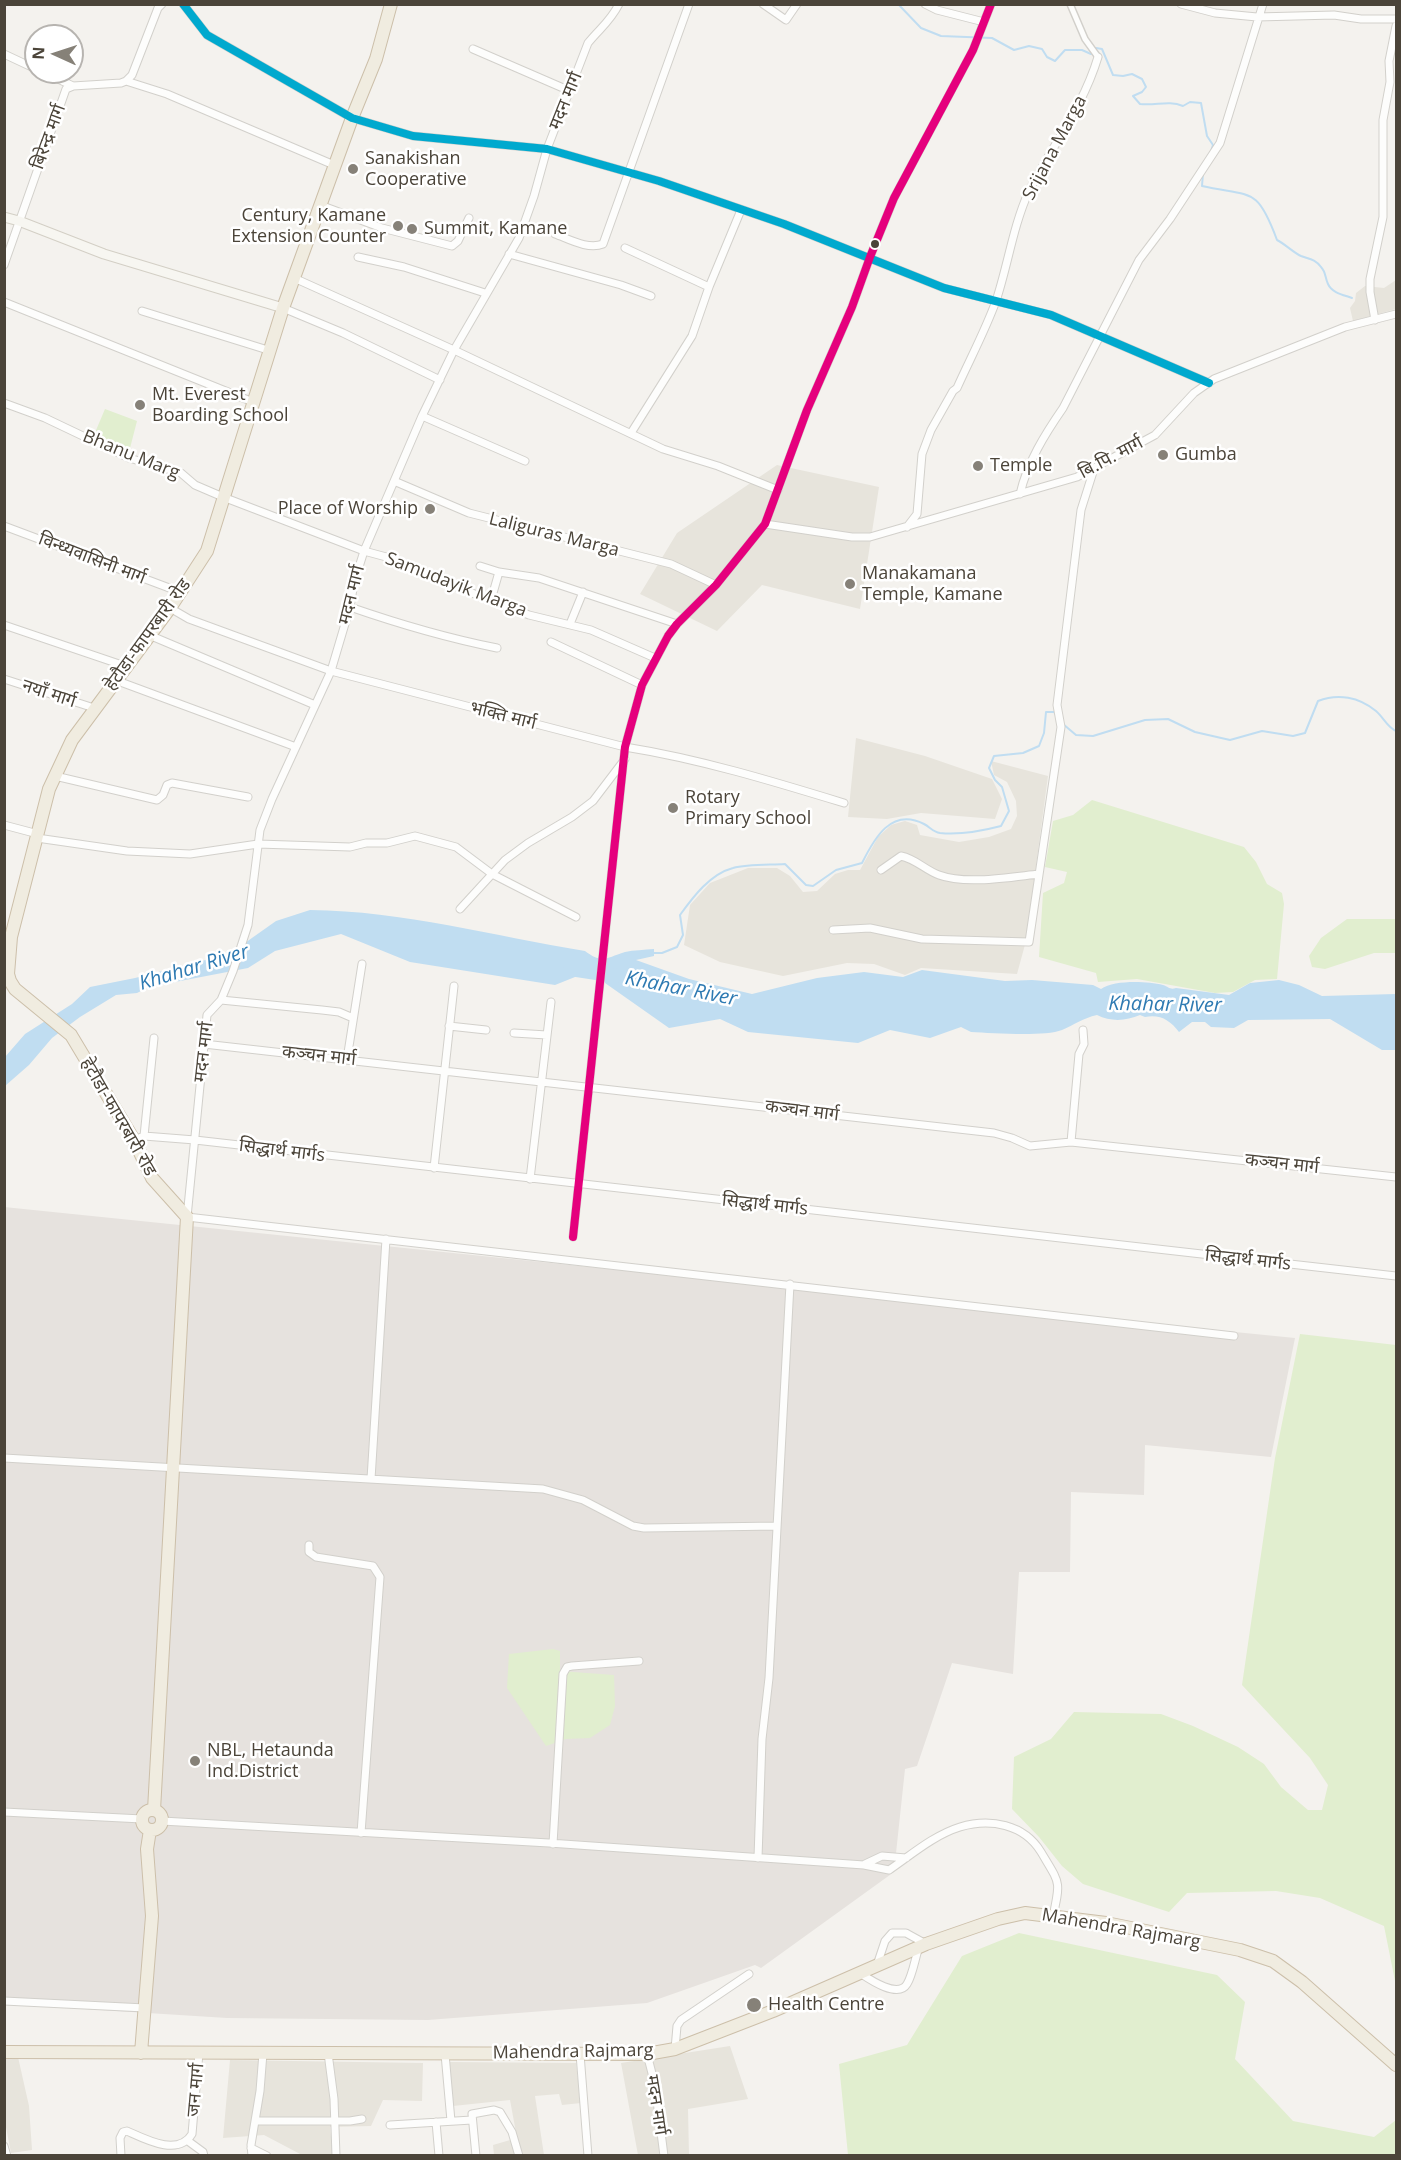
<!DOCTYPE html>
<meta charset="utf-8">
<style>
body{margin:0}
#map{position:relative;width:1401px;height:2160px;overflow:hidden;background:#f4f2ee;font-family:"Open Sans",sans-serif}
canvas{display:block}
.frame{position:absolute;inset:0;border:6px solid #4b4439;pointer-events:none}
.north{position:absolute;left:24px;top:24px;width:60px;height:60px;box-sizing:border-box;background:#fff;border:2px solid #b7b4b0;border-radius:50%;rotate:273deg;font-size:16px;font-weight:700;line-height:24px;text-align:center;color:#4b4439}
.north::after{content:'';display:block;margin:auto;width:21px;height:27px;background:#868178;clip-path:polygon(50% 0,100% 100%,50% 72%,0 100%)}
</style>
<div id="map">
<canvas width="1401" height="2160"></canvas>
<div class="frame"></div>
<div class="north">N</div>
</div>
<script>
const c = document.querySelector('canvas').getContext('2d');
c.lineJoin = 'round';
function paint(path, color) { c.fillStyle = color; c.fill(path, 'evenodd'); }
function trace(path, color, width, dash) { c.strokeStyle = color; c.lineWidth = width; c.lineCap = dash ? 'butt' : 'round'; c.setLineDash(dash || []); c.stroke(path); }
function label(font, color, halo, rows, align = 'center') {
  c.font = font + ' "Open Sans","Noto Sans Devanagari",sans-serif'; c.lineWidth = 5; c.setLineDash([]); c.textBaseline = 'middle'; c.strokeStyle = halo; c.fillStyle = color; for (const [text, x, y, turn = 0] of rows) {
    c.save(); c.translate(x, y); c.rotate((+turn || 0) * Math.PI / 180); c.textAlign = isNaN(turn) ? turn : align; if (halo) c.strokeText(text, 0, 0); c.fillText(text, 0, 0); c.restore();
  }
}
paint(new Path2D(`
 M1396,280V309L1353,321L1350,308L1355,301L1356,293L1365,286L1384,288Z
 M777,465L879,487L860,609L762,585L717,631L640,594L677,533Z
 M856,738L925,756L992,779L1002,799L995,819L921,813L887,819L848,817Z
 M991,761L1048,776L1026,941L1017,974L921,968L905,975L874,964L847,963L783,976L720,962L684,945L690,905L710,883L748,868H777L790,876L803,892L817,891L835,874L848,870H860L878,837L891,825L905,821L917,825L920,835L959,842L989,837L1011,829L1017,816L1016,801L1007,782L994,775Z
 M730,2046L748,2099L688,2109L689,2155H638L621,2063Z
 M4,2057H18L29,2106L32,2150L11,2153L5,2122Z
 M230,2060L423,2063L422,2101L383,2100L371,2126L330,2127L333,2155H302L264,2135L223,2138Z
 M447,2062L576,2063L581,2103L562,2105L559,2094L535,2096L544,2155H494L493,2145L517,2138L510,2100L453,2106Z`), '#e7e4dc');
paint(new Path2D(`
 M4,1207L795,1288L1295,1338L1271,1457L1145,1445L1144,1495L1071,1492L1070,1572H1019L1013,1674L952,1663L917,1766L905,1769L894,1872L761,1968L755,1965L647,2003L428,2020L227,2018L5,2004Z`), '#e6e2de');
paint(new Path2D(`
 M105,409L137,421L129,452L94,435Z
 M1092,800L1244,847L1256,862L1267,884L1282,893L1284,904L1277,979L1255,980L1233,992L1215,993L1137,979L1098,982L1096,973L1039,957L1043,893L1064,883L1067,872L1045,867L1053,821L1073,815Z
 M1347,919H1396V953H1374L1325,969L1312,967L1309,956L1321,938Z
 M1300,1334L1396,1345V1986L1384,1926L1320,1898L1276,1891L1187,1893L1169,1912L1083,1884L1062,1866L1039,1837L1012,1809L1014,1757L1051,1739L1074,1712L1161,1714L1193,1726L1238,1747L1264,1764L1281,1787L1308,1810H1322L1328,1785L1310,1758L1242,1685L1275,1458Z
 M553,1649L560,1651V1671L614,1675L615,1706L610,1725L590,1738L566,1739L546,1746L507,1688L509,1654Z
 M1019,1933L1217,1975L1245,2002L1235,2059L1293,2121L1374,2137L1396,2120V2155H848L839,2064L907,2045L962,1956Z`), '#e1eecf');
paint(new Path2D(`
 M310,910C404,911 493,936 585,951C602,964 606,958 625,952C634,950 644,950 654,949V956L636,960L689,979L752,994L817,978L864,972L903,977L922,970L1005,981L1032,980L1093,985L1101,989C1114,980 1146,981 1163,985C1169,987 1170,990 1176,988L1229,995L1250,983L1279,980L1299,985L1322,996L1396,994V1050H1382L1330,1019L1248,1020L1234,1028L1211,1027L1205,1022H1192L1179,1032C1170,1020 1160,1014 1145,1017L1140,1015C1126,1021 1111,1022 1097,1015C1083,1018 1074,1025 1062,1030C1044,1037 992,1033 971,1032L961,1027L930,1038L890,1030L858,1043L748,1032L720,1019L669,1028L605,983L603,970L595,969L555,985L410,962L341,934L275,951L248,968L149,987L137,993L116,995L80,1017L52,1038L29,1065L5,1086V1057L25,1034L72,1004L90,987L135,978L217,957L242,945L276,921Z`), '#c0ddf1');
trace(new Path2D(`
 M898,4L921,28L941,36L992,38L1014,50L1029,46L1042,49L1047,57L1055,61L1065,50H1082L1091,54L1096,48L1102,49L1113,75L1123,76L1132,74L1142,79L1146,87L1142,92L1133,96L1140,104C1156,106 1168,100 1183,106L1190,102L1201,103L1207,136L1213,145L1211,151
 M1203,173L1202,186C1252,197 1257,186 1277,240C1285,244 1294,253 1301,256C1309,259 1315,259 1321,267C1326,272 1325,278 1328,284C1332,293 1344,295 1352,298
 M1063,724L1076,735L1093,736L1145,720L1168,719L1195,732L1230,740L1262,731L1293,736L1305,733L1318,701C1338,693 1359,697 1376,711C1384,718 1387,727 1396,731
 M652,953H662L677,947L683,935L680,915C693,897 710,874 733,868C747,864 770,865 785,864L806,885L813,886L836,870L862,863C874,839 891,807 924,824C930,827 933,832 940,833C960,835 982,831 1001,826L1009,811L1002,787L995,780L989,768L994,756L1023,753L1039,746L1044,733L1046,712H1054L1056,715`), '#c0ddf1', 2);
trace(new Path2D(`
 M570,969L616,976`), '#c0ddf1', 14);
const pedestrian = new Path2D(`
 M1070,4L1085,39L1098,57`);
const minor = new Path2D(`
 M183,4L207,35L352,118L413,136L547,149L659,181L784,224L944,288L1051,315L1209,383
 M619,4C610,22 600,28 588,43L547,149L534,196L519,238L454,350L422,416L364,551L354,583L350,607L331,671L272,799L260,830L248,925L233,971L221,1000L207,1015L187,1217L1234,1336
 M763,4L786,20L797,4
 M925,4L937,10L984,22
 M1181,4L1215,13L1257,17L1334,15L1361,19H1396
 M473,49L570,91
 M4,54L36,69
 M43,72L73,86
 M126,81L167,94L334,165
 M320,205L382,228L452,246L458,241L469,218
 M555,234C569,239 588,250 603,244L689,4
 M625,248L709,287
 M509,254L621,285L651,296
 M358,257L404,267L485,293
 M4,265L66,89L73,86L121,83L126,81L132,75L158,8L162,4
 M294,278L454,350L663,449L718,466L778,490
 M4,302L253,402
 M283,308L343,333L440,380
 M142,311L271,351
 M1375,320L1370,292V279L1383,217V120L1390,82L1389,61L1396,26
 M4,403L45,418L129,458L181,473L195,485L223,497L364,551L390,558L433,578L529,615L591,630L655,658
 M422,416L525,461
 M631,433L692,336L709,287L741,210
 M394,481L469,513L671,564L716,585
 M1020,494C1027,463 1045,434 1063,408L1139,260L1170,219L1220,143L1263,4
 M765,524L852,537H870L1077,477L1155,435L1194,393L1214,379L1345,327L1396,314
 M4,526L180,592
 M907,527L917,514L922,454L931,430L953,391L957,388C970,359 985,331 996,301C1008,265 1013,226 1029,191C1052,146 1083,107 1098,57
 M480,566L499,572L539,578L677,624
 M491,600L499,572
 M350,607C399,624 447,638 497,648
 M170,608L189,619L331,671L625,747C700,759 772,781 844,803
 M570,624L583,592
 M4,625L125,666
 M149,635L315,705
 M551,642L642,685
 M4,679L94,708
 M115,680L296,747
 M55,776L157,800L163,795L167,785L172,783L248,797
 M4,825L38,834
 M37,838L127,851L190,854L258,844L350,847L366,843H387L415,836L456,847L492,874L576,917
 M881,870L901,856C916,859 925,870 939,875C966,885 1011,877 1039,874
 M460,909L505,860L528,843L572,817L593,801L625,759
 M833,930L870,928L922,939L1029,942L1061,727L1057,705L1081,510L1094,469
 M221,1000L322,1010L339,1012L353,1018
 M449,1026L486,1030
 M514,1033L547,1035
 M204,1044L994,1133L1012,1138L1030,1146L1071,1142L1396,1177
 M347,1059L362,964
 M144,1136L154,1038
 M134,1140L144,1136L195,1140L1396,1276
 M1071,1142L1079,1054L1084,1044L1083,1030
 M434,1168L454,986
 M530,1179L551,1002
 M573,1237L625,747L642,685L668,636L677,624L716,585L765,524L807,410L852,307L870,257L894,198L973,50L991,4
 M4,1458L543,1489L583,1500L633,1526L644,1528L777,1526
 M371,1479L386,1239
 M309,1545V1552L316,1557L373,1566L380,1577L361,1833
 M4,1812L142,1819
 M162,1821L549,1843L864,1865L889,1870C911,1855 934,1835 960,1827C990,1818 1024,1824 1041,1852C1060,1884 1061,1880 1053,1916
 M553,1844L563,1674L567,1667L572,1666L639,1661
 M758,1858L762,1739L769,1678L790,1284
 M865,1864L882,1856L906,1858
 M877,1965L885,1941L892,1933H906L926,1944
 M860,1973C869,1979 898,1999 907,1984C913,1974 915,1958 919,1947
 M4,2001L145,2008
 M675,2049L677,2026L681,2020L749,1974
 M328,2053L334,2099L336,2156
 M445,2054L451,2121
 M580,2054L588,2156
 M647,2054L655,2085L664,2156
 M256,2121H350L362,2119
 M436,2122L439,2156
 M390,2125L472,2120
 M188,2141L203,2152L204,2156
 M4,2146L7,2156
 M251,2148L267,2156
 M121,2156L120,2138L123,2132L127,2131C145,2139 178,2157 192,2134L199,2053
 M252,2156L251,2145L260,2091L263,2053
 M476,2156L472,2114L494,2110L500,2112L512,2132L519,2156`);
const secondary = new Path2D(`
 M4,217L19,221L104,254L283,308`);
const trunk = new Path2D(`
 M142 1820a10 10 0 1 1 20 0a10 10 0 1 1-20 0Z
 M154,1810L187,1217L152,1178L134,1140L71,1035L15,989L10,981L8,974L11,937L49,789L72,740L170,608L207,551L283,308L352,118L376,59L391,4
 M4,2052L647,2054L675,2049L773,2011L926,1944L998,1919L1025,1913L1106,1923L1240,1950L1273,1961L1302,1982L1396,2065
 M141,2053L152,1916L147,1849L150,1830`);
trace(pedestrian, '#d2d0cb', 8);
trace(minor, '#d2d0cb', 9);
trace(secondary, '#d3cfc5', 11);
trace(trunk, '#ccbfa9', 14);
trace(pedestrian, '#fdfdfc', 5);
trace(minor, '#fdfdfc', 7);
trace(secondary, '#f7f6f1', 9);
trace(trunk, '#f0ece0', 12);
trace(new Path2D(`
 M183,4L207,35L352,118L413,136L547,149L659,181L784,224L944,288L1051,315L1209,383`), '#00a9ce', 8);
trace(new Path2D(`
 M573,1237L625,747L642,685L668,636L677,624L716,585L765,524L807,410L852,307L870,257L894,198L973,50L991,4`), '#e5007d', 8);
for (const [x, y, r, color] of [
 [353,169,6,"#868178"],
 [398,226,6,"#868178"],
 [412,229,6,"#868178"],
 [875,244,5,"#4b4439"],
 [140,405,6,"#868178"],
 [1163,455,6,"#868178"],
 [978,466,6,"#868178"],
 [430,509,6,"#868178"],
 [850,584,6,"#868178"],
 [673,808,6,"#868178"],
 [195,1761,6,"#868178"],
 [754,2005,8,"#868178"]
]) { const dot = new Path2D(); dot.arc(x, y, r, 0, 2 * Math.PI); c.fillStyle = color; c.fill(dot); trace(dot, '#fff', 2); }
label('18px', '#4b4439', '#fff', [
 ["मदन मार्ग",566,101,-68],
 ["बिरेन्द्र मार्ग",49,137,-70],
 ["Srijana Marga",1055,148,-62],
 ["Bhanu Marg",131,455,22],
 ["बि.पि. मार्ग",1111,458,-28],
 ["Laliguras Marga",554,535,14],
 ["विन्ध्यवासिनी मार्ग",92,559,21],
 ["Samudayik Marga",456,585,21],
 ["मदन मार्ग",352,595,-76],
 ["हेटौडा-फापरबारी रोड",148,635,-54],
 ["नयाँ मार्ग",49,694,18],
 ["भक्ति मार्ग",503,716,14],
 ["मदन मार्ग",204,1052,-83],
 ["कञ्चन मार्ग",319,1056,6],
 ["कञ्चन मार्ग",802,1111,7],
 ["हेटौडा-फापरबारी रोड",118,1117,60],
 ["सिद्धार्थ मार्गs",282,1151,7],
 ["कञ्चन मार्ग",1282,1164,6],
 ["सिद्धार्थ मार्गs",765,1205,6],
 ["सिद्धार्थ मार्गs",1248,1260,6],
 ["Mahendra Rajmarg",1121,1929,10],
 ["Mahendra Rajmarg",573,2052,-1],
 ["जन मार्ग",196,2090,-85],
 ["मदन मार्ग",656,2105,81]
]);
label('18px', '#4b4439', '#fff', [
 ["Sanakishan",365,159],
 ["Cooperative",365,180],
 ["Century, Kamane",386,216,"right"],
 ["Extension Counter",386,237,"right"],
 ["Summit, Kamane",424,229],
 ["Mt. Everest",152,395],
 ["Boarding School",152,416],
 ["Gumba",1175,455],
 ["Temple",990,466],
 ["Place of Worship",418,509,"right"],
 ["Manakamana",862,574],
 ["Temple, Kamane",862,595],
 ["Rotary",685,798],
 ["Primary School",685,819],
 ["NBL, Hetaunda",207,1751],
 ["Ind.District",207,1772],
 ["Health Centre",768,2005]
], 'left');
label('italic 20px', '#2e7ab2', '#fff', [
 ["Khahar River",194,968,-17],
 ["Khahar River",681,989,11],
 ["Khahar River",1165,1005,1]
]);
</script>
